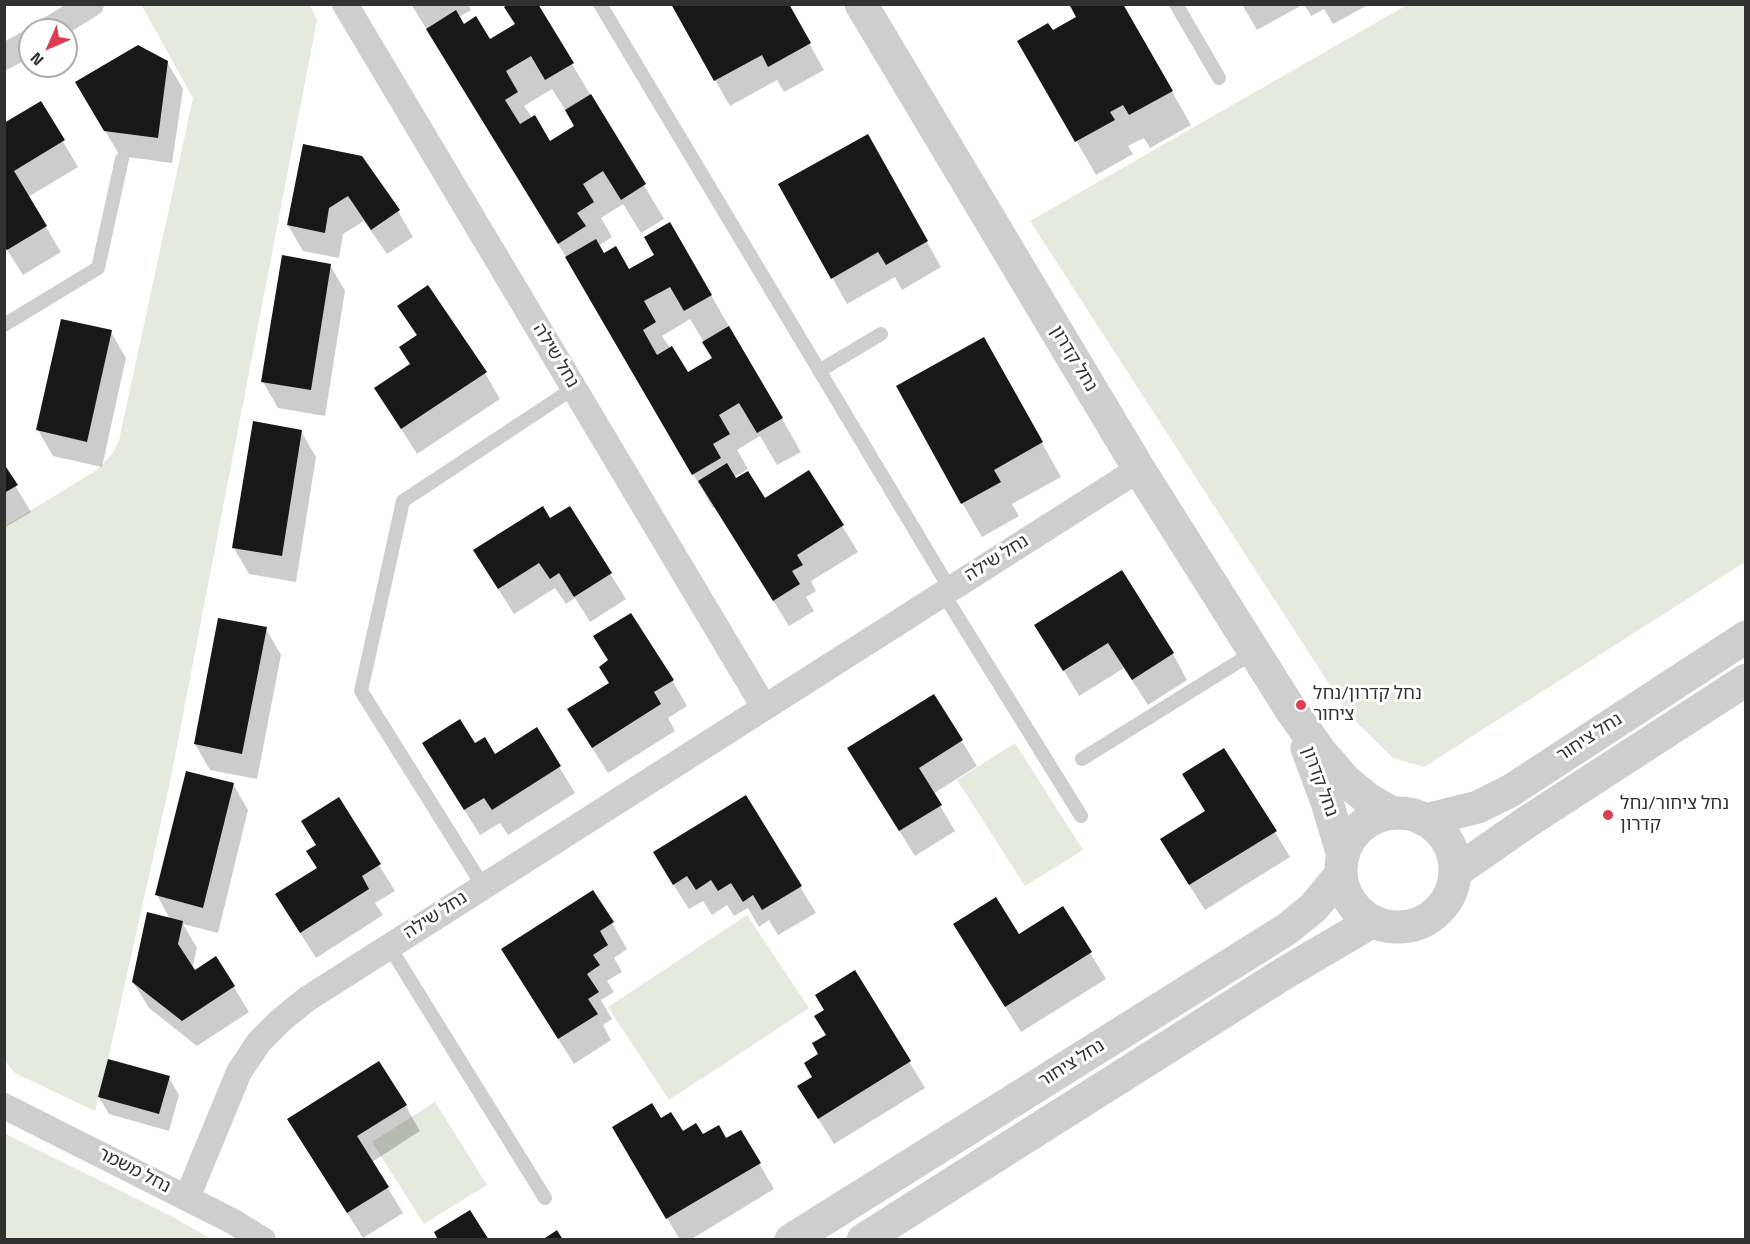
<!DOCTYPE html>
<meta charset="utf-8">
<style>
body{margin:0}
#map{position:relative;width:1750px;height:1244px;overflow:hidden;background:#fff;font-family:"Titillium Web",sans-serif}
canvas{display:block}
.frame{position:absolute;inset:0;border:6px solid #313131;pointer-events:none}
.north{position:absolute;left:18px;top:18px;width:60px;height:60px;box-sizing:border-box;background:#fff;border:2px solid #adadad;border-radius:50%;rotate:225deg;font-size:16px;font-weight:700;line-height:24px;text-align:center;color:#313131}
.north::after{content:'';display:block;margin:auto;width:21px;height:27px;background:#dd3d51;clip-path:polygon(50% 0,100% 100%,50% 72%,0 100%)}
</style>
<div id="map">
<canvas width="1750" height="1244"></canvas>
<div class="frame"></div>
<div class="north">N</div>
</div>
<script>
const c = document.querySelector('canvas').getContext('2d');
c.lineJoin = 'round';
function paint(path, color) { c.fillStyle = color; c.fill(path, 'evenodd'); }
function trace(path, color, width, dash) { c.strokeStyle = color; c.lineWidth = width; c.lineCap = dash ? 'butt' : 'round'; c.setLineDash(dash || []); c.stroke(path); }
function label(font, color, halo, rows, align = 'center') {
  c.font = font + ' "Titillium Web","Noto Sans Hebrew",sans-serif'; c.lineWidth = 6; c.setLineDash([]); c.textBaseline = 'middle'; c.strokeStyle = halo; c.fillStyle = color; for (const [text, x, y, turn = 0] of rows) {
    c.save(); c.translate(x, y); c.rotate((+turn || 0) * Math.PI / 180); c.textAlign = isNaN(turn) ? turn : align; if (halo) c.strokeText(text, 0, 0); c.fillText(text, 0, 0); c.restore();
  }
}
paint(new Path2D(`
 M144,4L310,5L317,20L170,782L108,1059L95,1111L15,1073L5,1061V526L97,470L112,454L119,440L193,98L142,6Z
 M1407,5H1746L1745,562L1424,767L1393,758L1349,715L1030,221Z
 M1015,743L1083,850L1025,886L957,780Z
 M747,915L809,1008L669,1100L608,1007Z
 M435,1102L487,1185L424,1224L372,1142Z
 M4,1133L175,1218L211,1239H5Z`), '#e4eadd');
paint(new Path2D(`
 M411,4H468L471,10L459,17L464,26L490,41L572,64L664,219L641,233L623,204L601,218L612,237L598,246L603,255L629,271L711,295L801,452L777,465L760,436L737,450L748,469L734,477L764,500L809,472L858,552L811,581L816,591L806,597L814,611L789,626L715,507L713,508L568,260ZM552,89L576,127L550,143L524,106ZM690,319L714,359L687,374L662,336Z
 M672,4H787L824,70L784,92L777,80L730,106Z
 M1122,4L1191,125L1150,148L1144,138L1128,146L1133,154L1096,175L1019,41L1052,32L1078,17Z
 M1242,4H1304L1257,30Z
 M1304,4H1367L1368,5L1333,24L1324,9L1311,16Z
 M167,62L183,89L172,163L120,156L77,83Z
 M40,103L78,167L28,197L61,252L23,275L4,245V124Z
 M867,136L941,267L902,290L895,277L847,304L780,185Z
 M361,157L398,211L413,237L387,254L364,221L343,234L339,258L303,251L288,225Z
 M330,265L345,291L325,416L278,408L263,382Z
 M427,287L485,373L500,399L417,454L376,389L411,365L417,337L399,306Z
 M111,332L126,358L102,467L53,456L38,430Z
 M1003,373L1061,477L1012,504L1019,516L982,537L962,503Z
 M301,431L316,457L296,582L249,574L234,548Z
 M4,467L31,512L4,528Z
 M569,508L626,599L590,622L575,598L566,604L555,588L514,614L490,576L549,521Z
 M1037,625L1173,654L1187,680L1148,705L1124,668L1079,696Z
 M266,629L281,655L257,779L210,770L195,744Z
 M672,680L687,706L668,718L675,731L608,773L584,735Z
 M934,696L977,766L933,794L955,831L915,856L864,774Z
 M536,729L575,793L508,835L500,823L480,835L439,769L474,745L494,756Z
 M233,784L248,810L218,933L183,924L197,948L192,969L195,972L216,958L249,1012L197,1046L149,1008L133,982L170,919L157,895Z
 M746,797L816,913L778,935L769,920L759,927L748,908L734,916L727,905L712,915L703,901L689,909L669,878Z
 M338,799L395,891L375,903L383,915L316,958L292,920L318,868L317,846Z
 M1206,812L1275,832L1290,857L1205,910L1177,866Z
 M1063,908L1106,979L1021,1032L970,950L1018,936Z
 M612,923L627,949L614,958L622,972L607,981L614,992L601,1000L612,1019L603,1025L611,1040L574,1064L518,975Z
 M855,972L925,1088L834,1144L814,1112V1078L827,1036L826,1010Z
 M169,1078L179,1095L169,1131L109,1114L99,1097Z
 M405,1105L420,1131L372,1162L403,1213L363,1238L304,1145Z
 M660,1120L682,1133L726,1140L741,1132L774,1189L690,1240H680L614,1127Z`), '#0003');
paint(new Path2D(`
 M508,4H538L574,63L545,80L531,56L506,71L518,92L505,100L520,124L535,115L550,141L574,126L565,110L591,94L646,184L621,200L603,171L583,184L594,202L577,213L586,226L558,244L426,29L456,10L464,24L476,16L490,39L515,24L504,7Z
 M671,4H789L811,43L768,67L762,55L714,81Z
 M1069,4H1123L1173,91L1129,115L1123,105L1110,112L1115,120L1075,142L1017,41L1048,23L1053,30L1076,17Z
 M138,45L168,61L158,138L104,131L75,82Z
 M41,101L65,140L14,171L47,226L7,250L4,247V123Z
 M868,134L928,241L886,265L878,252L831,279L778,184Z
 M303,144L362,156L400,210L371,230L348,196L329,208L325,233L287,225Z
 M670,222L712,295L684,311L670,287L644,301L656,322L643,330L657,355L672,346L688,372L712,358L702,342L729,326L783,418L757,433L739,403L719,415L730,434L713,444L721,458L692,475L565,257L596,239L604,253L616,246L629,269L654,255L644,237Z
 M282,255L331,264L311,390L261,382Z
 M428,285L487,372L401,429L374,388L410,364L399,347L417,335L397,306Z
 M61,319L112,330L87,442L36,430Z
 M984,337L1043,442L994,470L1001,482L961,504L896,386Z
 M253,421L302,430L282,556L232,548Z
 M727,463L736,478L748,471L765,498L809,470L844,525L797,555L803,565L792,571L800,584L773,601L698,481Z
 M4,464L18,485L4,493Z
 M543,506L550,518L570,506L612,573L574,597L559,573L550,579L539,563L498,589L473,550Z
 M1122,570L1174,653L1132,680L1108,643L1063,671L1034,625Z
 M631,613L674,680L654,692L661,704L592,748L567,709L609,683L599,667L608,660L593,636Z
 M218,618L267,627L242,754L194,744Z
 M934,694L963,740L919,768L942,805L899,831L847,748Z
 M460,719L475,743L485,737L495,754L537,727L561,766L492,810L484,798L464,810L422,743Z
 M1224,748L1277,831L1189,885L1160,839L1205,811L1182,774Z
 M186,771L234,783L203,908L155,895Z
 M746,795L802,886L762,910L753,895L743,902L731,883L718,891L711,880L696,890L687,876L673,885L653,852Z
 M339,797L381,864L362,876L369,889L300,933L275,894L317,868L306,851L316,845L301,821Z
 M593,890L614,922L600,931L608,945L593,955L600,965L587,974L599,992L588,999L598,1014L558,1039L501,949Z
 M996,897L1019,934L1063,906L1092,952L1005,1007L953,924Z
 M147,912L183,921L178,944L195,970L216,956L235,986L182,1021L132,982Z
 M855,970L911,1061L818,1119L797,1086L812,1077L804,1063L818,1054L812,1043L826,1035L814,1016L824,1010L815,995Z
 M108,1059L170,1076L159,1114L98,1097Z
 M379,1061L407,1105L357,1136L389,1187L347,1213L287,1119Z
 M652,1103L661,1118L671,1112L683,1131L696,1123L703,1134L719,1125L726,1138L741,1130L761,1163L666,1219L612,1127Z
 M470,1210L489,1240H438L434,1232Z
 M557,1230L563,1240H542Z`), '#181818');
trace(new Path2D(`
 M600,4L950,589
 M1176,4L1219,78
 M4,325L98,268L122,159
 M819,371L881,334
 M943,593L1081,816
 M1082,759L1254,652
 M483,886L361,691L403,501L574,388
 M389,946L545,1198`), '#cecece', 14);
trace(new Path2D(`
 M345,4L764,707
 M49,30L91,4
 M4,57L30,42
 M4,1106L232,1221L263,1240
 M187,1198L239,1072L259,1042L281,1020L307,999L1139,469`), '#cecece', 26);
trace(new Path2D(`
 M861,4L1139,469L1291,710L1320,751L1346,781L1368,799L1392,813
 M1307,748L1327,802L1343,856
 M1341 870a57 57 0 1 1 114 0a57 57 0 1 1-114 0Z
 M1426,820L1478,807L1510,791L1746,637
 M1455,872L1527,822L1746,680
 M791,1240L1287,929L1314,907L1341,874
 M863,1240L1283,974L1373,921`), '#cecece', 33);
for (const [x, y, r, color] of [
 [1301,705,6,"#dd3d51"],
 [1608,815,6,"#dd3d51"]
]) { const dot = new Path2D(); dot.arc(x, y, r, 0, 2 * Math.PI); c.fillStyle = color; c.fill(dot); trace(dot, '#fff', 2); }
label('18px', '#313131', '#fff', [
 ["נחל שילה",555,356,59],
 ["נחל קדרון",1073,359,59],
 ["נחל שילה",997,559,-32],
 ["נחל ציחור",1590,738,-33],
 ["נחל קדרון",1319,782,70],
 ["נחל שילה",436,916,-33],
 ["נחל ציחור",1072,1064,-32],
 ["נחל משמר",134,1171,27]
]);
label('18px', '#313131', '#fff', [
 ["נחל קדרון/נחל",1313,695],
 ["ציחור",1313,716],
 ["נחל ציחור/נחל",1620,805],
 ["קדרון",1620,826]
], 'left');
</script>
